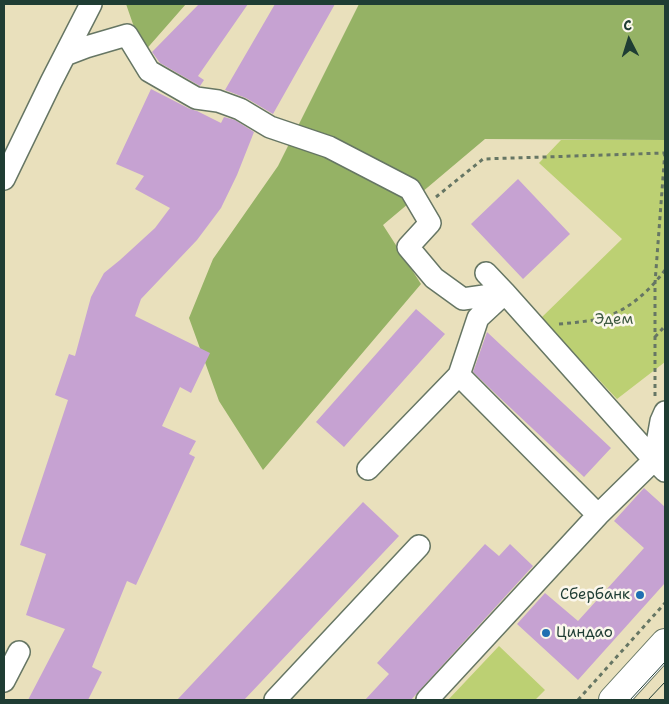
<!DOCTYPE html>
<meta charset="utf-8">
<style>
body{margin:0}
#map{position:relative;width:669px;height:704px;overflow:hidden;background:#e9e0bc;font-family:"Shantell Sans",sans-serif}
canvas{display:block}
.frame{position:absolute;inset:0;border:5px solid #1f3d34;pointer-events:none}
.north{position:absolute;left:604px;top:15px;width:50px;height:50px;-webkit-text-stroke:4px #fbf7ec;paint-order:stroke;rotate:355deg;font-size:14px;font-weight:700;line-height:20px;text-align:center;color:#1f3d34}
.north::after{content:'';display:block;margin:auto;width:18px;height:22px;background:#1f3d34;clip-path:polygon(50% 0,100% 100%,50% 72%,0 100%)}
</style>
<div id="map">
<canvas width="669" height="704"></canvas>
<div class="frame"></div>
<div class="north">С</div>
</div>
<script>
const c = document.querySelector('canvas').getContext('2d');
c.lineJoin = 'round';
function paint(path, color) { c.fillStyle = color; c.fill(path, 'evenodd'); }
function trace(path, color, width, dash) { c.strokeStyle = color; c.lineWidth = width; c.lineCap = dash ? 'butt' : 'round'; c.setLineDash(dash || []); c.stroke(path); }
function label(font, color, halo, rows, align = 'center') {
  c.font = font + ' "Shantell Sans",sans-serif'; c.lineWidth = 5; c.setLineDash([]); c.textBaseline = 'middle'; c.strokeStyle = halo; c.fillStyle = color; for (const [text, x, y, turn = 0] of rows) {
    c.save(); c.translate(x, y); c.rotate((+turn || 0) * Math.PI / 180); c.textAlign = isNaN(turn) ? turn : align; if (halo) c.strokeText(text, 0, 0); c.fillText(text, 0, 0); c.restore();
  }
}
paint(new Path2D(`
 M561,140H665V362L617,399L541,318L622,239L539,163Z
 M499,646L545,690L535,700H448Z`), '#bcd073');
paint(new Path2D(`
 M126,4H186L143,53Z
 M359,4H665V140L485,139L383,225L421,284L263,470L219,401L189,318L213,259L278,166Z`), '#95b265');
paint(new Path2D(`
 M199,4H248L198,76L204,80L200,86L160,63L152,52Z
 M275,4H335L273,114L246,98L225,90Z
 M151,89L190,109L197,111L221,123L224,117L235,120L254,132L237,175L221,208L197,240L141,299L135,316L210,353L191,393L180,387L162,426L196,441L189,454L195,457L136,585L127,581L92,667L102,672L88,700H28L65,629L26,615L46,554L20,545L68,400L55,395L69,354L75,356L91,297L104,273L120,260L155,228L170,208L135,189L144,176L116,164Z
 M518,179L570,234L523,279L471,224Z
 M416,309L445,334L344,447L316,422Z
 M487,332L611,448L584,477L499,397L473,372Z
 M644,488L665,507V583L578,680L517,624L545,593L578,621L644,548L614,521Z
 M363,502L399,536L244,700H177Z
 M485,544L499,556L510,544L533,566L418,692L411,700H365L389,674L377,663Z`), '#c6a2d2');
const minor = new Path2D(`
 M65,55L86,47L127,35L149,71L196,98L218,101L240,109L270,127L329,147L410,189L430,223L408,247L434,278L463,299L505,293
 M4,179L51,82L91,4
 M486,273L505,293
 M459,375L478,318L505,293L654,460L665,471
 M368,469L459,375L598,515L427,700
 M598,515L654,460L661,421L665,412
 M4,681L19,652
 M275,700L419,546`);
const highway = new Path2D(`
 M613,700L665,643`);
trace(minor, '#667664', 24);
trace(highway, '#667664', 30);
trace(new Path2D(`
 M436,197L483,159L665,153
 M559,324C571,323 582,322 594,320C623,315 648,293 665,270
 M655,337L665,326
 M655,396V283L665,151
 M578,700L665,603`), '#667664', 3, [4, 4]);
trace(minor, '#fff', 21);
trace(highway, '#fff', 28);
trace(new Path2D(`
 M630,700L665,662
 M648,700L665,682`), '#1f3d34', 1);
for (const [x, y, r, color] of [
 [640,595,5,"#1f6fb2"],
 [546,633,5,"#1f6fb2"]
]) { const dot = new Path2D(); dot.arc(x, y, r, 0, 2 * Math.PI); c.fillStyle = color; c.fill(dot); trace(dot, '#fbf7ec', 2); }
label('15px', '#3e5a41', '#fbf7ec', [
 ["Эдем",614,320]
]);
label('15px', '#1f3d34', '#fbf7ec', [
 ["Сбербанк",630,595],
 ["Циндао",556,633,"left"]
], 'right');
</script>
